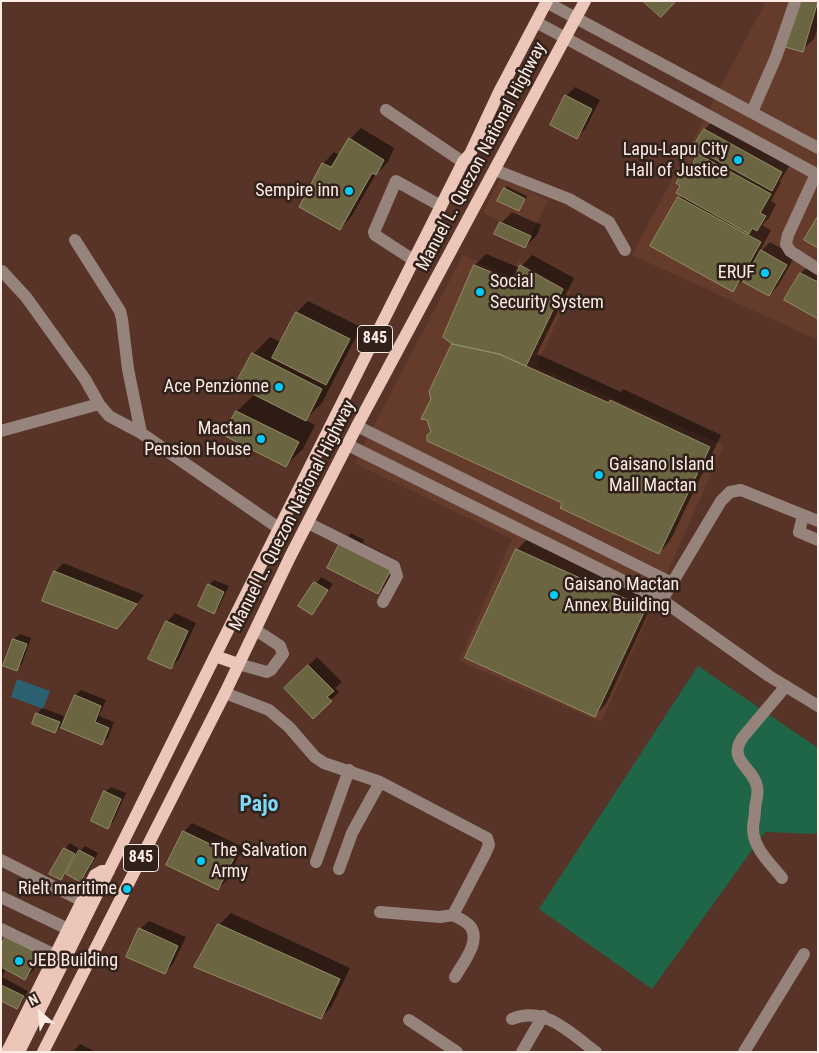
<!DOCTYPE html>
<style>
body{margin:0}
#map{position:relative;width:819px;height:1053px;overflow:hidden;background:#573427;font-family:"Roboto Condensed",sans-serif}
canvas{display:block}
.frame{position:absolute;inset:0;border:2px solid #fdebe4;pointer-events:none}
.north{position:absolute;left:15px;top:988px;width:50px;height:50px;-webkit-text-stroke:4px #31211b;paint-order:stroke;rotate:333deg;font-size:14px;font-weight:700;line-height:20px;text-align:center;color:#fdebe4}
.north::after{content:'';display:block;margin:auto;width:18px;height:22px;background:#fdebe4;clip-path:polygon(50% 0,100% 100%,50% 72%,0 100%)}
</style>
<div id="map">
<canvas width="819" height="1053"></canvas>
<div class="frame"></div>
<div class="north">N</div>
</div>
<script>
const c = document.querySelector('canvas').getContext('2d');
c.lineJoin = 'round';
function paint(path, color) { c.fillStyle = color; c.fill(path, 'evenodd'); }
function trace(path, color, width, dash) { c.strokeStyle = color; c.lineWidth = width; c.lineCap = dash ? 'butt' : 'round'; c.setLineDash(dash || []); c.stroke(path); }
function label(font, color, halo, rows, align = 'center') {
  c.font = font + ' "Roboto Condensed",sans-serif'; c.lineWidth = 5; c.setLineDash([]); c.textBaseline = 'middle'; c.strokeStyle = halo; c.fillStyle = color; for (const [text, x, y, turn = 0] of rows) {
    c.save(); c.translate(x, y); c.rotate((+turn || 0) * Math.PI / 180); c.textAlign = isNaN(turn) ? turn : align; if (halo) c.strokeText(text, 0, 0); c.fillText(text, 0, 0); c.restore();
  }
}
paint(new Path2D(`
 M766,1H818V340L632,255Z
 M500,178L548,200L531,235L483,213Z
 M463,255L511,276L519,261L571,292L536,366L724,445L601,722L459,661L512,539L354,463Z`), '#653c2c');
paint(new Path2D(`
 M698,666L818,748V834L765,832L652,989L539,909Z`), '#1f6648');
paint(new Path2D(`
 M17,679L50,691L43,709L11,697Z`), '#2d6070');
paint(new Path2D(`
 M818,1V26L814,39L802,50Z
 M575,87L600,100L585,129L577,137L566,96Z
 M716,118L793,160L780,181L781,182L771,201L776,204L769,218L762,225L771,230L759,253L770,242L795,256L778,286L769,295L743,280L733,290L652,246L682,195V186L677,183L684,171L702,151L695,147L705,129Z
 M361,128L394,148L388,162L376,174L351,217L340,229L323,164L334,152L340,155L350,139Z
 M507,186L527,196L521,208L505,189Z
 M512,212L541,225L537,235L525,247L501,223Z
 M486,254L520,268L532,255L574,278L537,354L621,392L623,389L721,435L670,541L659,553L432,431V399L454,343L444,336L475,265Z
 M813,262L818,265V317L786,299L801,273Z
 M308,301L361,327L322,403L305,420L315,425L303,449L286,465L225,435L237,411L255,394L253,354L270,337L282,343L297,312Z
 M351,533L364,540L363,543L398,561L386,584L377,593L342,542Z
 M528,538L656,596L606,704L595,715L517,550Z
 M63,563L144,595L117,627L55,572Z
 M321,577L333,584L312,614L300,606Z
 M214,580L229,586L219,607L214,612L209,585Z
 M175,613L196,623L179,659L171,668L167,622Z
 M20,634L31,638L22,664L16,669L5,665L14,639Z
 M317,657L342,682L335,688L339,692L314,717L286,688Z
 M81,690L106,700L99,716L114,722L108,738L102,743L76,695Z
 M42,708L64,716L61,726L55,731L37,714Z
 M111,787L126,793L113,822L107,827L105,792Z
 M192,823L243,847L227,880L218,889L184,832Z
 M70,843L81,850L85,846L98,853L86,875L80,880L67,873L60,879L65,849Z
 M231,913L350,968L332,1006L321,1018L195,967L219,925Z
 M149,921L186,937L173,964L164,973L140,929Z
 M16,929L47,946L34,970L25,978L6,968L2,977L28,991L22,1002L17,1008L1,1000V948L7,937Z
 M80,1044L96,1052H73Z`), '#0007');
const building = new Path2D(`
 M643,1H676L661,17Z
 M798,1H818L803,52L785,47Z
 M565,95L592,109L577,139L550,125Z
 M704,129L782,172L772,191L693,147Z
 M349,138L384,160L376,175L372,173L340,230L299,207L322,163L331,167Z
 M698,154L771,194L760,213L766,216L757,231L752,228L749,234L676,193L680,186L676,183L683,171L687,173Z
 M504,188L525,199L519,211L497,201Z
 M678,197L761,242L733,292L650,246Z
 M818,216V248L804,240Z
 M500,222L531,236L525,248L494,234Z
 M761,250L787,265L769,296L743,282Z
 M474,265L513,281L520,265L563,289L526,366L499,354L452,344L443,337Z
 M800,273L818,282V319L784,300Z
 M296,312L350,339L326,385L272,358Z
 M452,344L499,354L609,403L610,400L710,447L659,554L560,508L562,503L427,441V435L431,432L427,420L421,419L431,399L429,392Z
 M252,353L322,389L306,421L235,385Z
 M236,411L299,442L286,467L223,435Z
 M341,541L391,570L378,594L327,568Z
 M516,549L646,608L595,717L465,658Z
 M54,571L137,604L117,629L42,601Z
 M314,582L328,590L312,615L298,606Z
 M208,584L224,592L214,614L198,606Z
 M166,621L188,631L171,669L148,659Z
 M13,639L27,644L17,671L3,666Z
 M308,665L334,691L327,697L332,701L313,719L284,688Z
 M75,695L101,706L95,722L109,728L102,745L61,728Z
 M36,713L60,722L55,733L32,724Z
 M104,791L121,799L108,829L91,821Z
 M183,831L235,856L218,890L166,865Z
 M64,848L75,854L61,880L49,874Z
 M79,850L94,858L80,882L66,874Z
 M218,924L340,979L321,1019L194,967Z
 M139,928L178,946L165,974L126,957Z
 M6,936L39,954L25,980L1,967V946Z
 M1,985L24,996L17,1009L1,1001Z`);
paint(building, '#6b6641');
trace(building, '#938e67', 1);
trace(new Path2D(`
 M546,2L818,148
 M536,22L818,175
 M386,110L463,162
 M752,112L776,57L795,2
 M495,170L569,199L609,222L625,250
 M816,174L788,235L786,244L790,251L818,269
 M75,240L120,311L122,319L128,369L141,433
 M415,261L375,235L374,232L396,181L441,206
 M2,271L26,297L85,379L99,404L109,416L141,433L280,529
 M357,426L672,583
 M1,431L99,404
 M348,445L662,600L769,676L818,706
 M803,516L799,532L818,540
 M308,523L394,566L397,576L383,602
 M662,600L721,501L730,492L741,490L818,521
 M238,664L267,672L271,670L283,654L280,646L256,630
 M225,693L269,710L289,727L315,757L324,763L380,782L487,838L489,845L485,854L453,915
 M1,860L82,901
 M316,862L349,770
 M339,869L352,833L380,782
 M782,878C771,864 753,848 753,829C753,823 755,816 755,810C755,803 759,794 757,787C754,767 726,761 743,737L786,686
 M1,897L68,929
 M380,912L440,917L453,915C458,918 466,921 470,926C482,941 462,964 455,977
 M1,929L55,955
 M512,1019C545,1005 571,1034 596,1052
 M409,1020L457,1052
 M522,1052L543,1016
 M744,1052L804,954`), '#96837c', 12);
trace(new Path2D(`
 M215,656L238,664
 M7,1052L95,875L102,871H109
 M19,1052L215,656L463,162L470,154L499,92L547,1
 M43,1052L225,693L290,557L357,426L585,1`), '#ecc7b9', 12);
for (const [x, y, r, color] of [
 [738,160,5,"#00cbf9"],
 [349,191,5,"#00cbf9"],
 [765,273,5,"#00cbf9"],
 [480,292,5,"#00cbf9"],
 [279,387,5,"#00cbf9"],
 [261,439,5,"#00cbf9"],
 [599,475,5,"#00cbf9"],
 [554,595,5,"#00cbf9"],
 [201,861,5,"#00cbf9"],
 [127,889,5,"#00cbf9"],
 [19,961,5,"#00cbf9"]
]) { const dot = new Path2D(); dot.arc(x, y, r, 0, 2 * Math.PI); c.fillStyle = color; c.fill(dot); trace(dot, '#31211b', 2); }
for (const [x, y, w] of [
 [375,339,35],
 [141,858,35]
]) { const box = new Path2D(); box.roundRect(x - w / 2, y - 13.5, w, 27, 4); c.fillStyle = '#31211b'; c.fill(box); trace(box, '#fdebe4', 1); }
label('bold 16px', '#fdebe4', null, [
 ["845",375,339],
 ["845",141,858]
]);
label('18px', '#fdebe4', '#31211b', [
 ["Lapu-Lapu City",728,150],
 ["Hall of Justice",728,171],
 ["Sempire inn",339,191],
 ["ERUF",755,273],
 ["Social",490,282,"left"],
 ["Security System",490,303,"left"],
 ["Ace Penzionne",269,387],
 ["Mactan",251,429],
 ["Pension House",251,450],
 ["Gaisano Island",609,465,"left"],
 ["Mall Mactan",609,486,"left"],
 ["Gaisano Mactan",564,585,"left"],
 ["Annex Building",564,606,"left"],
 ["The Salvation",211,851,"left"],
 ["Army",211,872,"left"],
 ["Rielt maritime",117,889],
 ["JEB Building",29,961,"left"]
], 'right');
label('18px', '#fdebe4', '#31211b', [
 ["Manuel L. Quezon National Highway",482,157,-62],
 ["Manuel L. Quezon National Highway",293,516,-63]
]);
label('bold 22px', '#7bdafa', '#31211b', [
 ["Pajo",259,805]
]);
</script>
